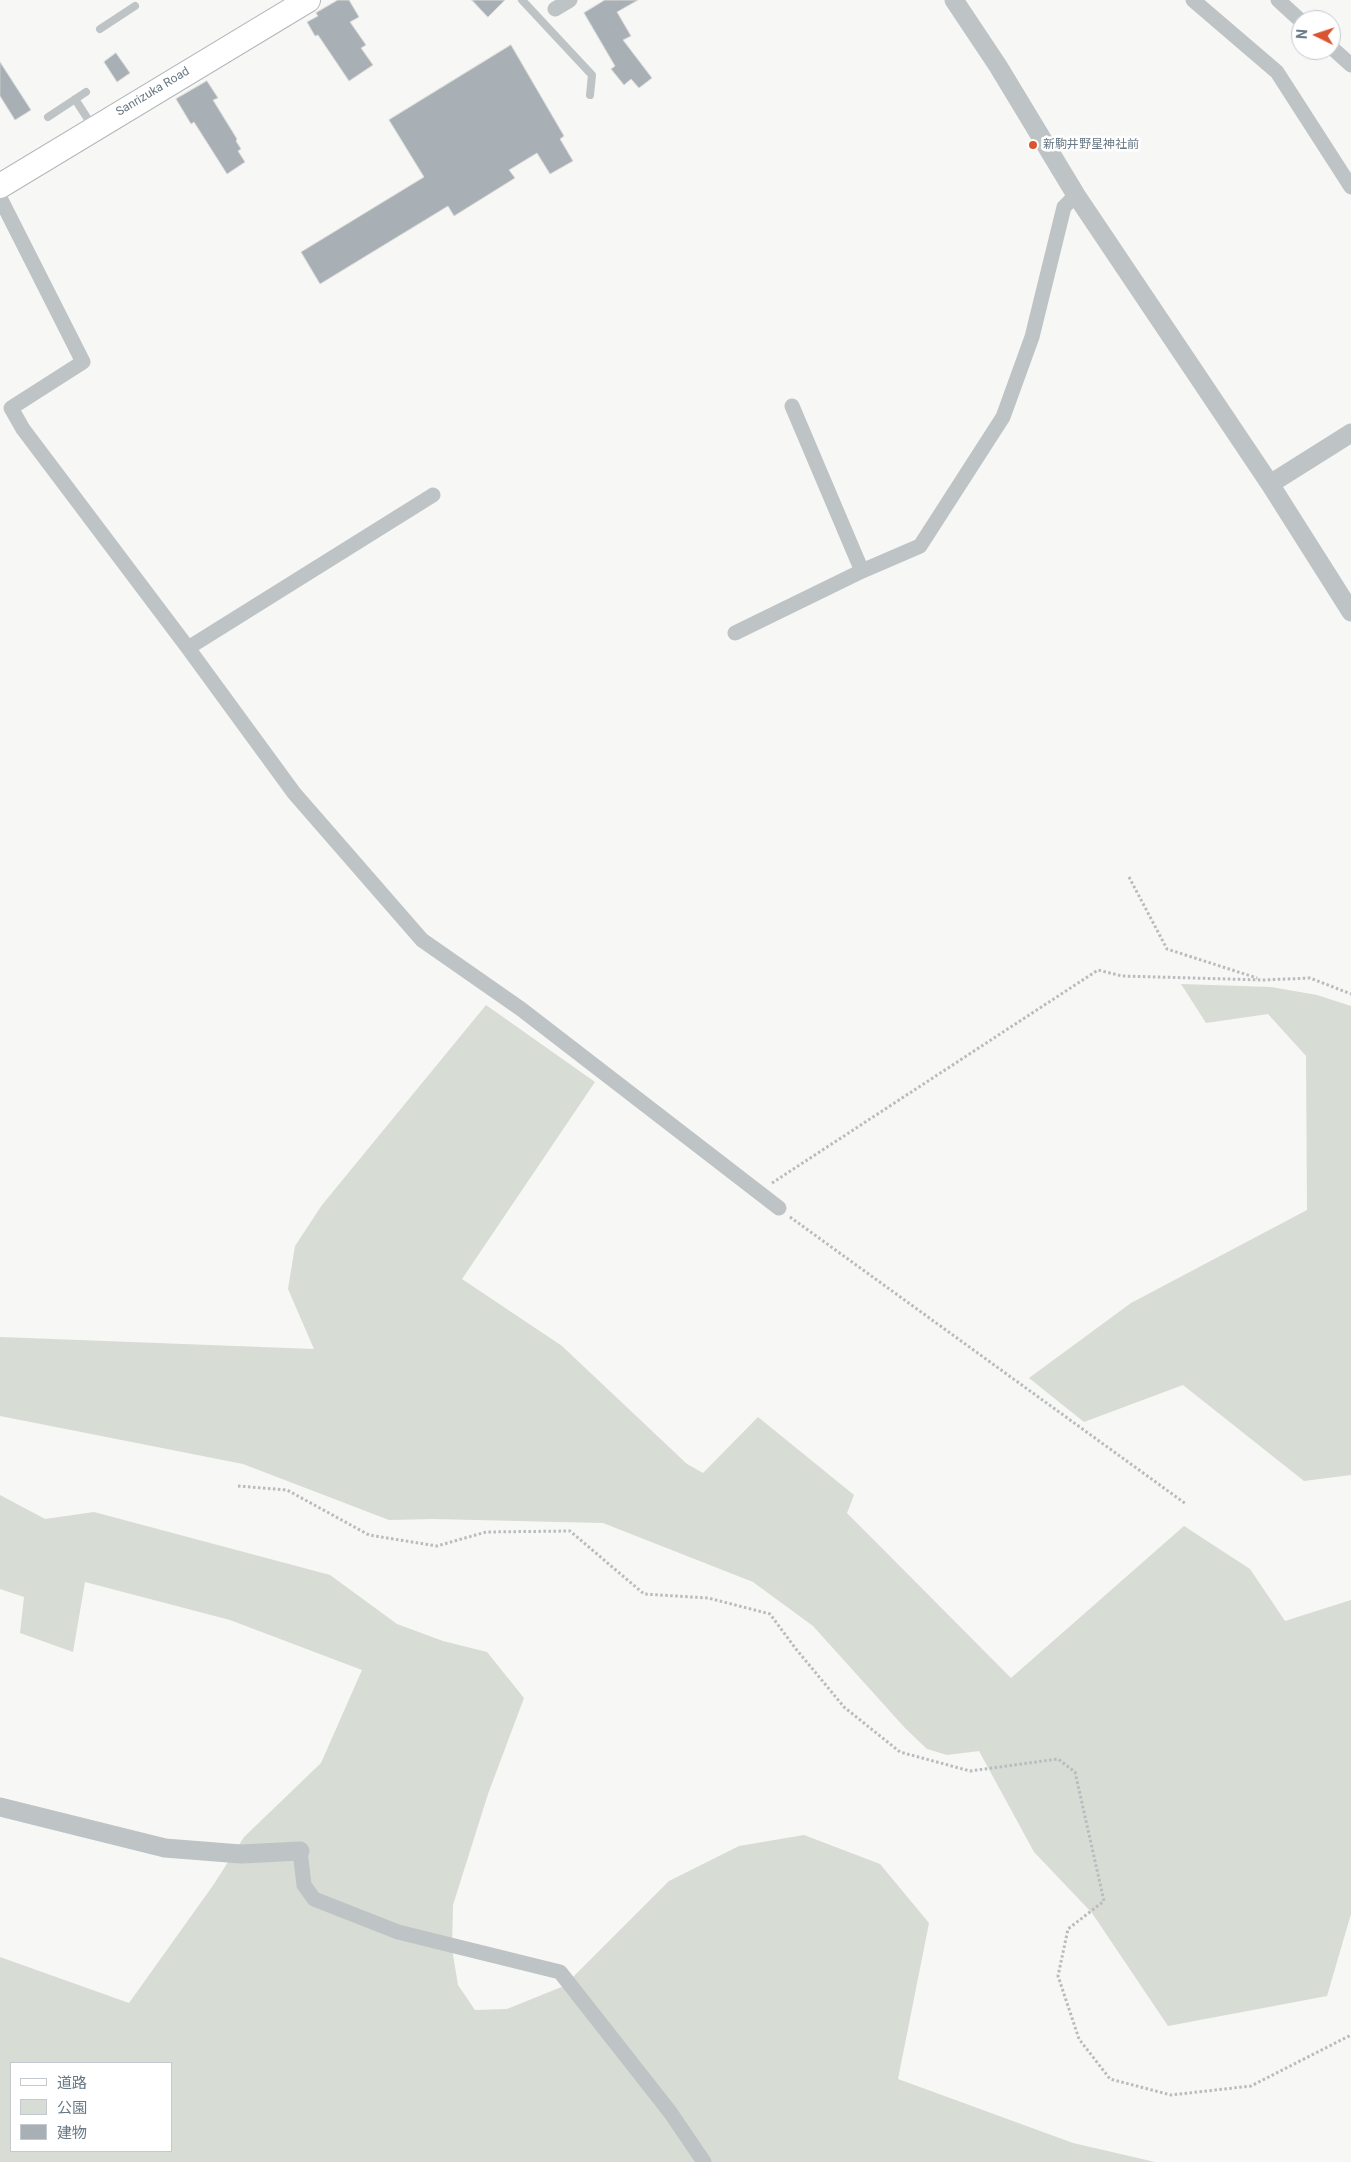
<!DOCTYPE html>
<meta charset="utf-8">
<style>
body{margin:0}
#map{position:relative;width:1351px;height:2162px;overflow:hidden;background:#f7f7f5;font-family:Roboto,"Noto Sans JP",sans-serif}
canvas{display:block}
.legend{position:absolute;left:10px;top:2062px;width:162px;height:90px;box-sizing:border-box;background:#fff;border:1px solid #c3c9ce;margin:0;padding:6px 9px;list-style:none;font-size:15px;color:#687884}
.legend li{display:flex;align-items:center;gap:10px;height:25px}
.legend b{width:25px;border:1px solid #c3c9ce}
.north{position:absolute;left:1291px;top:10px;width:50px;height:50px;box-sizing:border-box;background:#fff;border:1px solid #c3c9ce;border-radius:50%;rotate:274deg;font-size:14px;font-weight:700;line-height:20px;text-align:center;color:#687884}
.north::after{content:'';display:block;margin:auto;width:18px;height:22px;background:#db5431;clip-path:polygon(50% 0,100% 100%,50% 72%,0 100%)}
</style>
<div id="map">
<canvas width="1351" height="2162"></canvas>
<ul class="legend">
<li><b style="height:6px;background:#fff"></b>道路</li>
<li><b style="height:14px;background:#d7dcd4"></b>公園</li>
<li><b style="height:14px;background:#a8b0b5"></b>建物</li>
</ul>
<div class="north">N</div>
</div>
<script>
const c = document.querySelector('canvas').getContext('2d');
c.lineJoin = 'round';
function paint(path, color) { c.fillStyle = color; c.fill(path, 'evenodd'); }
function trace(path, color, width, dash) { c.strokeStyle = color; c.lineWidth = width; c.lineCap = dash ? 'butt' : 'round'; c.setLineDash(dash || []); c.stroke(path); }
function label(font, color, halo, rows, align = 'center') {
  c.font = font + ' Roboto,"Noto Sans JP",sans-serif'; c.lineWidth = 5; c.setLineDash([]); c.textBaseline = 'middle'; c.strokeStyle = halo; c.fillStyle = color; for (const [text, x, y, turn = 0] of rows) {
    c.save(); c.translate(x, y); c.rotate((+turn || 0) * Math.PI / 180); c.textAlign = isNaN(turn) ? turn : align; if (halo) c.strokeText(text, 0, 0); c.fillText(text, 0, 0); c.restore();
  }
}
paint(new Path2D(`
 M1181,984L1271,987L1317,995L1351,1006V1475L1304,1481L1183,1385L1084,1422L1029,1378L1131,1303L1307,1210L1306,1056L1268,1014L1206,1023Z
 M486,1005L595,1082L462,1279L562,1346L687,1464L703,1473L758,1417L854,1495L847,1513L1011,1678L1184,1526L1250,1569L1285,1621L1351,1600V1914L1327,1996L1168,2026L1092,1913L1034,1852L979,1751L947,1755L927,1749L905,1728L813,1626L753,1582L603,1523L433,1519L389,1520L243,1464L0,1416V1337L314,1349L288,1289L295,1246L322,1205Z
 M0,1495L45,1519L94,1512L330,1575L397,1624L443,1641L487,1652L524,1698L488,1794L453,1905L452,1949L458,1985L475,2010L507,2009L564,1986L669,1881L739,1846L804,1835L880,1864L929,1923L898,2079L1073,2143L1155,2162H0V1957L129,2003L214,1884L244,1837L321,1763L362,1670L230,1620L85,1582L73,1652L20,1633L24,1597L0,1589ZM11,2063H171V2151H11Z`), '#d7dcd4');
const building = new Path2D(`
 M338,0H349L359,17L350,22L366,45L361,48L373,65L349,81L318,35L315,36L307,22L318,16L316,13Z
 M472,0H505L488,17Z
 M605,0H638L617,12L631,36L623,40L652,78L639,88L631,79L624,85L611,69L615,66L584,13Z
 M511,45L564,136L560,139L573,161L550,174L537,153L509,170L515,178L454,216L448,206L320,284L301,252L424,177L389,120Z
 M116,53L130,73L117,82L104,62Z
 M0,62L31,110L15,120L0,96Z
 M207,81L218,98L213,100L237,139L236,141L241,149L238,151L245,162L227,174L194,122L191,124L176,99Z`);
paint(building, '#a8b0b5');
trace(building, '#d9d9d7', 1);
const primary = new Path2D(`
 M0,186L308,0`);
trace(primary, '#b2b7bb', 26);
trace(new Path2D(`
 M1129,877L1167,949L1257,978
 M772,1183L1098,970L1122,976L1263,980L1310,978L1351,994
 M790,1217L1186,1504
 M238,1486L287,1490L369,1535L437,1546L486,1532L570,1531L644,1594L708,1598L770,1614L796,1649L844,1707L900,1752L970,1771L1058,1759L1075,1772L1104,1901L1068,1929L1058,1976L1079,2039L1110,2079L1171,2095L1251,2086L1351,2035`), '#b9bcbe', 3, [2.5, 2.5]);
trace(new Path2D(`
 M522,0L592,75L590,95
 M100,29L135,6
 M75,99L93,127
 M48,117L86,92`), '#bec3c6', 8);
trace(new Path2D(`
 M1193,0L1277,72L1351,187
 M1278,0L1301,21
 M555,9L570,0
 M1331,47L1351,65
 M0,198L83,362L11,408L23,429L188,648L294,793L422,940L521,1009L779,1208
 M792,406L862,571
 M735,633L862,571L920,546L1003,417L1032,337L1064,207L1076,195
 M188,648L433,495
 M300,1851L304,1885L314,1899L398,1932L560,1972L670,2112L704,2162`), '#bec3c6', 15);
trace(new Path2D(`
 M954,0L998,66L1076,195L1270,484L1351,612
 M1270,484L1351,433
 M0,1807L165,1848L241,1854L300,1851`), '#bec3c6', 19);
trace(primary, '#fff', 24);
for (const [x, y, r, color] of [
 [1033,145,5,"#db5431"]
]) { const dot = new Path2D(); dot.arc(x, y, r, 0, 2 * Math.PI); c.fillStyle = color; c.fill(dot); trace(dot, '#fff', 2); }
label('12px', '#687884', '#fff', [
 ["Sanrizuka Road",153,92,-31]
]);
label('12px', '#687884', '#fff', [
 ["新駒井野星神社前",1043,145]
], 'left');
</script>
